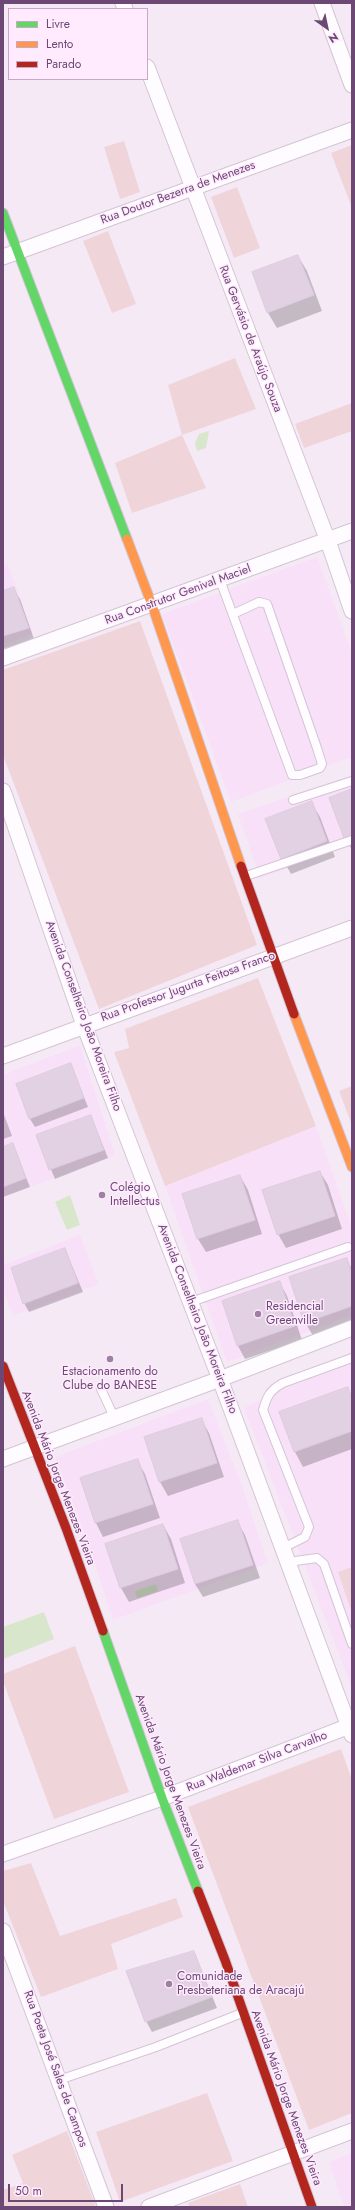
<!DOCTYPE html>
<meta charset="utf-8">
<style>
body{margin:0}
#map{position:relative;width:355px;height:2210px;overflow:hidden;background:#f6e9f6;font-family:Jost,sans-serif}
canvas{display:block}
.frame{position:absolute;inset:0;border:4px solid #6c4975;pointer-events:none}
.legend{position:absolute;left:8px;top:8px;width:140px;height:72px;box-sizing:border-box;background:#ffeafe;border:1px solid #c4aac7;margin:0;padding:5px 7px;list-style:none;font-size:12px;color:#6c4975}
.legend li{display:flex;align-items:center;gap:8px;height:20px}
.legend b{width:20px;border:1px solid #c4aac7}
.north{position:absolute;left:307px;top:8px;width:40px;height:40px;-webkit-text-stroke:3px #ffeafe;paint-order:stroke;rotate:147deg;font-size:11px;font-weight:700;line-height:16px;text-align:center;color:#6c4975}
.north::after{content:'';display:block;margin:auto;width:14px;height:18px;background:#6c4975;clip-path:polygon(50% 0,100% 100%,50% 72%,0 100%)}
.scale{position:absolute;left:8px;top:2184px;width:115px;height:18px;box-sizing:border-box;border:2px solid #6c4975;border-top:0;padding-left:5px;font-size:12px;line-height:14px;white-space:nowrap;color:#6c4975;-webkit-text-stroke:3px #ffeafe;paint-order:stroke}
</style>
<div id="map">
<canvas width="355" height="2210"></canvas>
<div class="frame"></div>
<ul class="legend">
<li><b style="height:5px;background:#63d668"></b>Livre</li>
<li><b style="height:5px;background:#ff974d"></b>Lento</li>
<li><b style="height:5px;background:#b3261e"></b>Parado</li>
</ul>
<div class="north">N</div>
<div class="scale">50 m</div>
</div>
<script>
const c = document.querySelector('canvas').getContext('2d');
c.lineJoin = 'round';
function paint(path, color) { c.fillStyle = color; c.fill(path, 'evenodd'); }
function trace(path, color, width, dash) { c.strokeStyle = color; c.lineWidth = width; c.lineCap = dash ? 'butt' : 'round'; c.setLineDash(dash || []); c.stroke(path); }
function label(font, color, halo, rows, align = 'center') {
  c.font = font + ' Jost,sans-serif'; c.lineWidth = 3; c.setLineDash([]); c.textBaseline = 'middle'; c.strokeStyle = halo; c.fillStyle = color; for (const [text, x, y, turn = 0] of rows) {
    c.save(); c.translate(x, y); c.rotate((+turn || 0) * Math.PI / 180); c.textAlign = isNaN(turn) ? turn : align; if (halo) c.strokeText(text, 0, 0); c.fillText(text, 0, 0); c.restore();
  }
}
paint(new Path2D(`
 M317,557L352,653V757L231,802L162,614Z
 M8,564L33,634L3,645V566Z
 M352,775V846L260,878L238,814Z
 M80,1045L115,1155L3,1197V1075Z
 M316,1126L352,1228V1315L227,1362L165,1186Z
 M80,1235L99,1284L13,1316L3,1289V1265Z
 M352,1356V1688L244,1408Z
 M208,1399L242,1486L268,1563L113,1620L88,1543L55,1457Z
 M352,2153V2207H344L329,2162Z`), '#f8e0f8');
paint(new Path2D(`
 M124,141L140,192L120,199L104,147Z
 M352,145V208L331,153Z
 M237,187L260,248L234,258L211,197Z
 M108,231L136,304L112,313L83,241Z
 M235,358L256,409L182,435L206,488L132,513L115,463L182,435L168,385Z
 M352,403V431L304,448L295,424Z
 M140,621L257,945L99,1009L3,755V670Z
 M258,978L316,1126L165,1186L114,1052L129,1048L125,1029Z
 M352,1086V1125L339,1091Z
 M352,1567V1613L338,1572Z
 M75,1646L129,1792L54,1819L3,1681V1674Z
 M341,1749L352,1780V2113L309,2130L188,1807Z
 M31,1863L60,1936L176,1898L183,1917L111,1944L118,1969L41,1997L3,1901V1871Z
 M207,2093L233,2161L120,2202L96,2132Z
 M67,2131L96,2207H3V2190L23,2183L12,2155Z
 M240,2184L248,2207H190L188,2203Z`), '#efd4d9');
paint(new Path2D(`
 M209,431L206,448L197,451L195,443L199,434Z
 M70,1195L80,1225L67,1230L55,1202Z
 M156,1584L158,1591L137,1598L135,1591Z
 M44,1612L54,1639L3,1659V1627Z`), '#d8e7cb');
paint(new Path2D(`
 M298,256L307,271L322,311L277,328L268,313L253,273Z
 M13,589L20,599L34,639L3,649V592Z
 M352,790V850L345,838L330,798Z
 M311,802L320,817L335,857L291,874L282,858Z
 M71,1065L88,1107L35,1127L30,1119Z
 M3,1112L12,1136L3,1139Z
 M91,1116L108,1158L55,1179L37,1136Z
 M12,1144L30,1187L3,1197V1148Z
 M320,1172L328,1185L342,1229L286,1248L278,1234Z
 M240,1176L248,1190L262,1234L206,1252L198,1239L183,1195Z
 M65,1249L83,1292L29,1312L24,1303Z
 M346,1259L352,1269V1323L313,1336L305,1322Z
 M280,1283L287,1296L302,1340L245,1359L238,1346Z
 M347,1388L352,1396V1449L303,1467L295,1452L280,1413Z
 M201,1419L209,1433L224,1477L168,1496L160,1482L145,1438Z
 M137,1460L145,1474L160,1518L103,1537L96,1523L81,1479Z
 M237,1521L245,1535L260,1578L203,1597L195,1584Z
 M163,1525L171,1539L185,1583L129,1602L121,1588L107,1544Z
 M194,1952L217,2008L152,2032L146,2021Z`), '#0003');
const building = new Path2D(`
 M298,255L314,295L267,313L252,272Z
 M14,587L29,628L3,636V591Z
 M352,789V835L344,838L329,798Z
 M312,801L327,841L281,859L265,819Z
 M71,1063L84,1098L29,1119L16,1084Z
 M91,1115L104,1150L49,1170L36,1135Z
 M13,1143L26,1178L3,1187V1147Z
 M320,1171L335,1216L277,1235L262,1190Z
 M240,1175L255,1220L197,1239L182,1194Z
 M65,1248L78,1283L23,1304L11,1268Z
 M347,1258L352,1274V1306L304,1323L289,1277Z
 M280,1281L295,1326L237,1346L222,1301Z
 M348,1387L352,1399V1431L294,1452L279,1412Z
 M202,1418L217,1463L159,1482L144,1437Z
 M138,1459L153,1504L95,1523L80,1478Z
 M238,1520L253,1565L195,1584L180,1539Z
 M163,1524L178,1569L120,1588L105,1544Z
 M194,1951L212,1997L145,2022L126,1971Z`);
paint(building, '#e1d1e3');
trace(building, '#ddcbdf', 1);
const lane = new Path2D(`
 M220,580L292,775H300L320,768L322,764L317,748L267,604L259,602L233,614
 M293,800L352,781
 M246,876L352,840
 M191,1302L348,1247
 M101,1389L114,1417
 M283,1548L305,1537L309,1527L263,1410C267,1396 270,1390 283,1383L352,1358
 M288,1562L317,1558L324,1564L352,1644
 M59,2080L156,2047L242,2013`);
const street = new Path2D(`
 M123,3L125,9
 M322,3L352,85
 M147,67L328,541L352,611
 M3,257L352,130
 M3,658L352,531
 M3,791L84,1025L220,1379L352,1735
 M3,1056L352,928
 M3,1459L220,1379L352,1328
 M3,1854L162,1798L352,1725
 M3,1931L106,2207
 M149,2207L352,2131`);
const fast = new Path2D(`
 M3,213L127,539
 M103,1631L162,1798L198,1891`);
const slow = new Path2D(`
 M127,539L152,605L241,866
 M294,1014L352,1167`);
const jam = new Path2D(`
 M241,866L294,1014
 M3,1366L66,1528L103,1631
 M198,1891L225,1960L312,2207`);
trace(lane, '#d3c5d4', 10);
trace(street, '#d3c5d4', 17);
trace(fast, '#d2c4d4', 11);
trace(slow, '#d2c4d4', 11);
trace(jam, '#d2c4d4', 11);
trace(lane, '#fefcfe', 8);
trace(street, '#fefcfe', 15);
trace(fast, '#63d668', 9);
trace(slow, '#ff974d', 9);
trace(jam, '#b3261e', 9);
for (const [x, y, r, color] of [
 [102,1195,4,"#9c81a2"],
 [258,1314,4,"#9c81a2"],
 [110,1359,4,"#9c81a2"],
 [169,1984,4,"#9c81a2"]
]) { const dot = new Path2D(); dot.arc(x, y, r, 0, 2 * Math.PI); c.fillStyle = color; c.fill(dot); trace(dot, '#ffeafe', 1.5); }
label('12px', '#6c4975', '#ffeafe', [
 ["Rua Doutor Bezerra de Menezes",178,193,-20],
 ["Rua Gervásio de Araújo Souza",250,339,69],
 ["Rua Construtor Genival Maciel",178,595,-20],
 ["Rua Professor Jugurta Feitosa Franco",188,987,-20],
 ["Avenida Conselheiro João Moreira Filho",83,1016,70],
 ["Avenida Conselheiro João Moreira Filho",197,1319,69],
 ["Avenida Mário Jorge Menezes Vieira",58,1478,69],
 ["Rua Waldemar Silva Carvalho",257,1762,-21],
 ["Avenida Mário Jorge Menezes Vieira",170,1782,70],
 ["Rua Poeta José Sales de Campos",55,2069,70],
 ["Avenida Mário Jorge Menezes Vieira",286,2098,70]
]);
label('12px', '#6c4975', '#ffeafe', [
 ["Colégio",110,1188],
 ["Intellectus",110,1202],
 ["Residencial",266,1307],
 ["Greenville",266,1321],
 ["Estacionamento do",110,1372,"center"],
 ["Clube do BANESE",110,1386,"center"],
 ["Comunidade",177,1977],
 ["Presbeteriana de Aracajú",177,1991]
], 'left');
</script>
